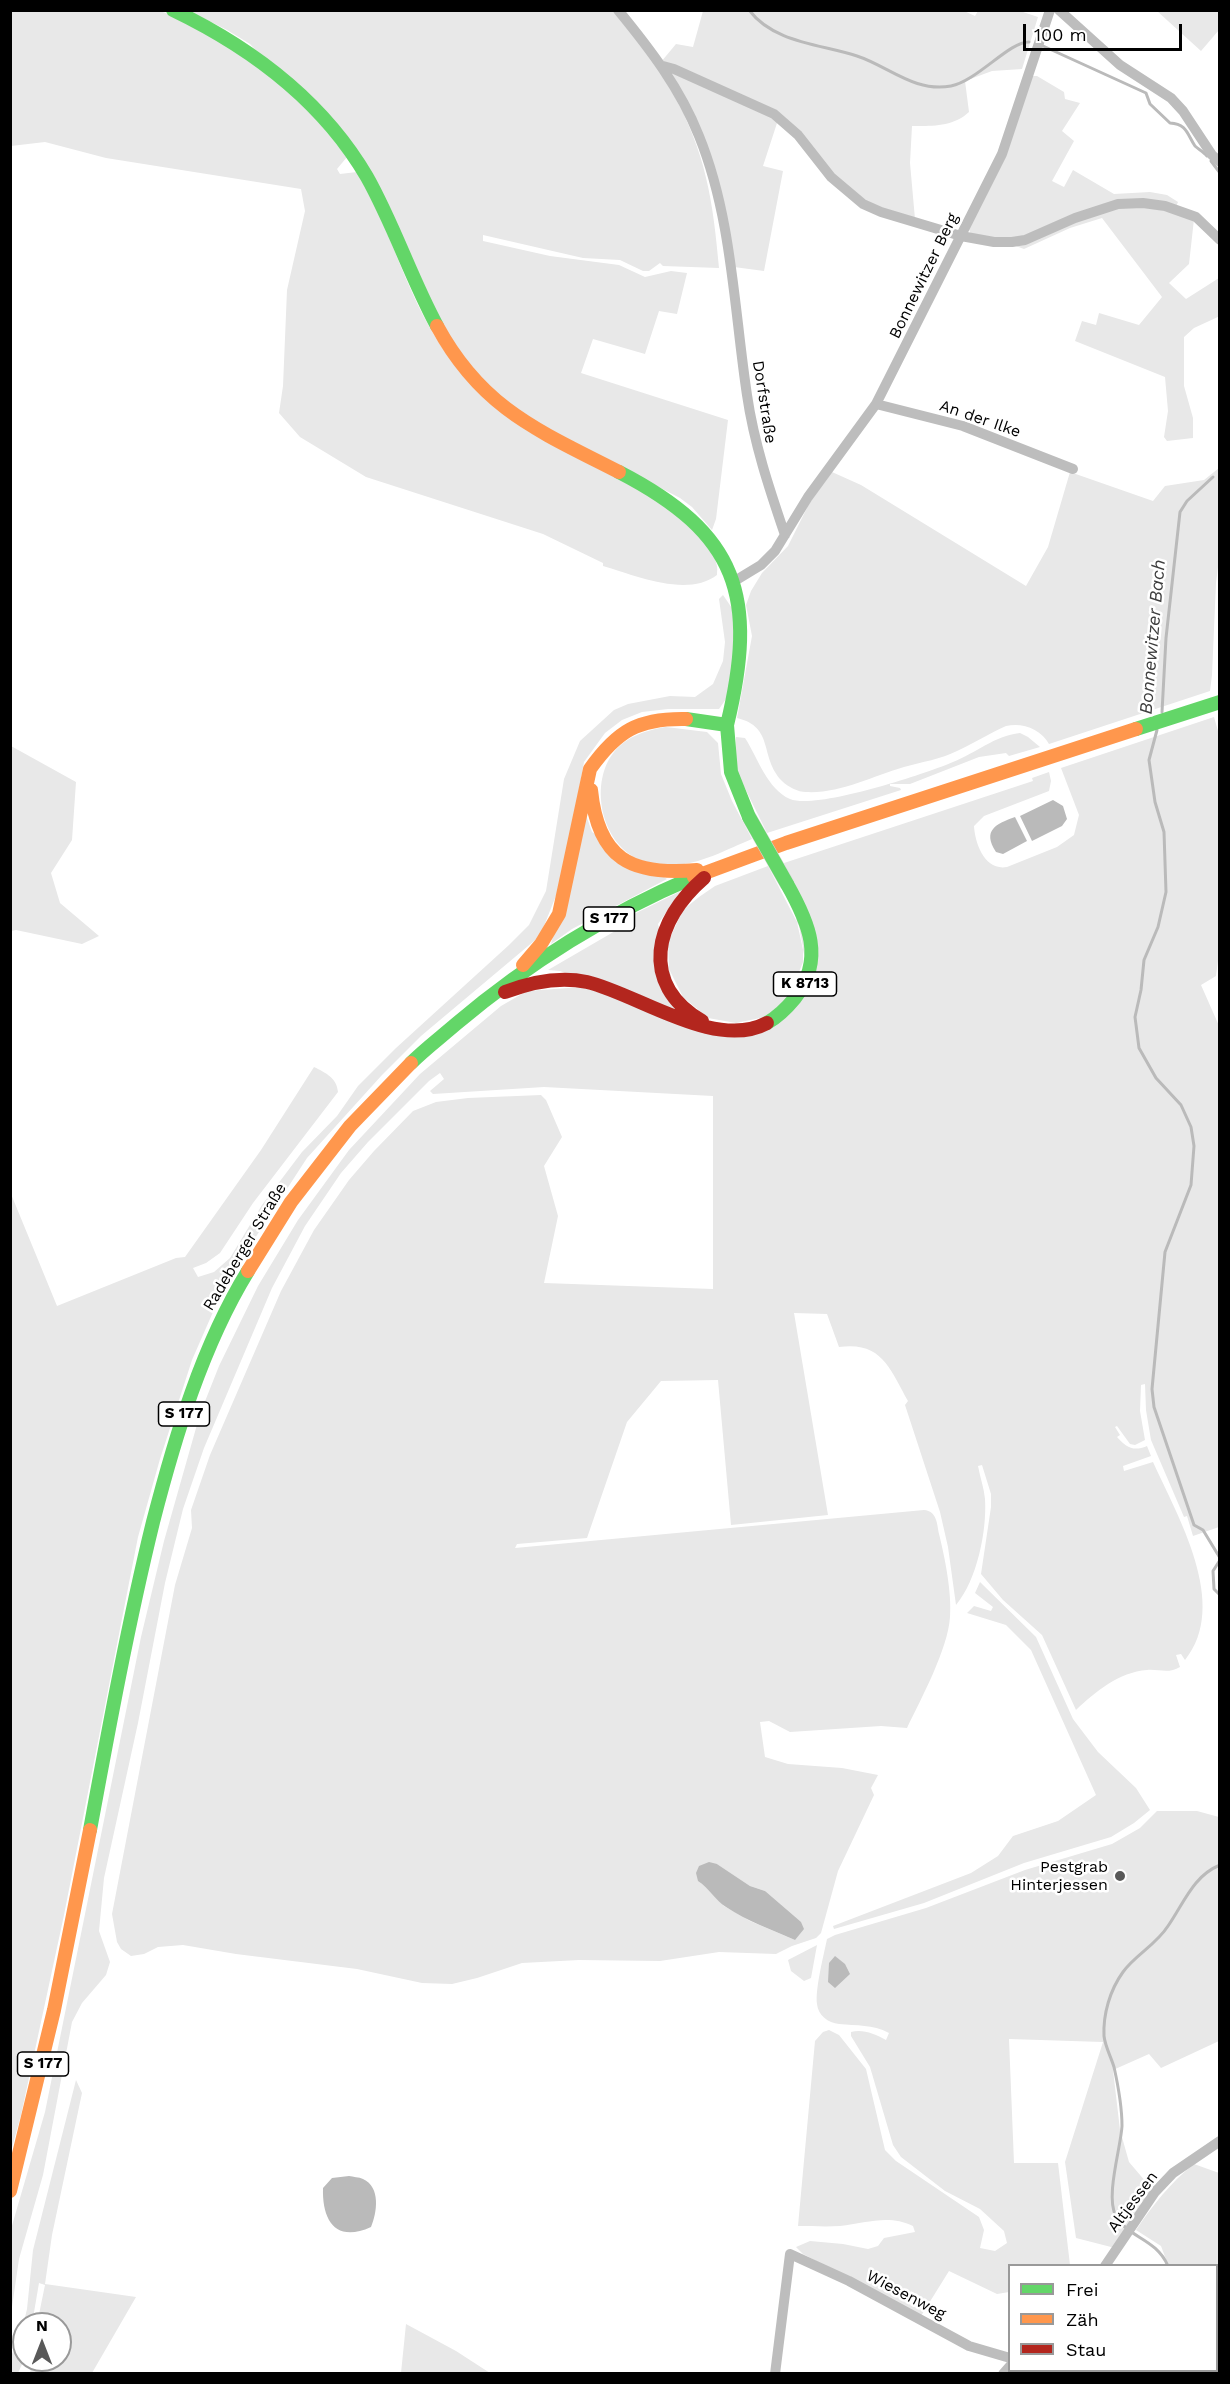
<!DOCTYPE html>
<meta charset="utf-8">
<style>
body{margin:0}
#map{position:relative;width:1230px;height:2384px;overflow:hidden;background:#fff;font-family:"Work Sans",sans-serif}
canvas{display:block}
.frame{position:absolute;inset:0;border:12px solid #000;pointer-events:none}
.legend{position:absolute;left:1008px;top:2264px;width:210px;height:108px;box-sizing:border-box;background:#fff;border:2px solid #999;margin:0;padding:8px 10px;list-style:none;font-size:18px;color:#000}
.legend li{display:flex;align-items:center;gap:12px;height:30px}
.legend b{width:30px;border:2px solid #999}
.north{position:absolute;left:12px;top:2312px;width:60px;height:60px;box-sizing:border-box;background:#fff;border:2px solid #999;border-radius:50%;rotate:0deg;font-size:16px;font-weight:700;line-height:24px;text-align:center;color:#000}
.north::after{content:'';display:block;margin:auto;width:21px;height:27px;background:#595959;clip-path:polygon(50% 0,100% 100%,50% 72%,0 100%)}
.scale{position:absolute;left:1023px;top:24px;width:159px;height:27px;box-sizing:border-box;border:3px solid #000;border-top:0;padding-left:8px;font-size:18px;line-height:21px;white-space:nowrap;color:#000;-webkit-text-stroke:4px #fff;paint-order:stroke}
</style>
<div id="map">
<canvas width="1230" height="2384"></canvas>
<div class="frame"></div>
<ul class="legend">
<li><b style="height:8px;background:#63d668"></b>Frei</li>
<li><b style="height:8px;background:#ff974d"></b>Zäh</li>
<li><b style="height:8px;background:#b3261e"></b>Stau</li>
</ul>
<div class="north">N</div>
<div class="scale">100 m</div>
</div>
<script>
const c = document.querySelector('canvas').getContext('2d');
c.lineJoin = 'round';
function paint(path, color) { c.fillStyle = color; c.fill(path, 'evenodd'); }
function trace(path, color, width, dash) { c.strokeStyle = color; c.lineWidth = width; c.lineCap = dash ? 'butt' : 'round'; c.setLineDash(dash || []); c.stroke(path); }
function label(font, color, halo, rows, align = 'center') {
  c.font = font + ' "Work Sans",sans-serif'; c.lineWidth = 5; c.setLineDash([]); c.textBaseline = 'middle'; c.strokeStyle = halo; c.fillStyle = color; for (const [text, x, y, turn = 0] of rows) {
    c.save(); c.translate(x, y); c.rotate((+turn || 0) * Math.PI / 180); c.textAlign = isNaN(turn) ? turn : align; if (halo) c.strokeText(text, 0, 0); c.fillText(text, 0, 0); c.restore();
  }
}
paint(new Path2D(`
 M962,10L975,16L978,11L1017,10L1038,17L1022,69L992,71L965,81L969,112C953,127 932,126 912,126L910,163L915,219L867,203L832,175L785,119L661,62L676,44L693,47L703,11Z
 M11,11H159L173,15L247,55L310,112L347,157L337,169L340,174L357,172C393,232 408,304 451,360C456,366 461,375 468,381C507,415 732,522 717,575C687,598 634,575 603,566V563L543,534L366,477L300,437L279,413L283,386L287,290L305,211L301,189L106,158L45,142L11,146Z
 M189,11H613C627,28 643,46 657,64C663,73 667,83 672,92C706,152 713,201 719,268L663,266L660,263L649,271H643L620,260L583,258L483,235V241L550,256L619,265L645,277L671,271L687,273L677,314L659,311L645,354L593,339L581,373L728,420L716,519L712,530L692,507L680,498L545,428L520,413L494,392L471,368L445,330L373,174L250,44L227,30Z
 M1157,11H1219V30L1201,51Z
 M671,71L778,120L763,166L783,171L764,271L734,267L726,213L670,73Z
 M1031,76H1037L1064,92L1065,99L1080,103L1062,131L1074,141L1052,181L1064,187L1073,170L1114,194L1150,192L1167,195L1178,202L1176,207L1145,200L1012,240L971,235L969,229Z
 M1143,205L1194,219L1189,264L1169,283L1186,299L1219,278L1220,316L1194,328L1184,337V386L1193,418V438L1167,441L1164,437L1168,411L1165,377L1075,341L1082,321L1096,325L1099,313L1139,325L1162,297L1102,218L1070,228L1024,249L1013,245L1119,206Z
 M1219,468L1220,551L1216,583L1212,675L1210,691L1049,744C1041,729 1022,722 1006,726C990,733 974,743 957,751C941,759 922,762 904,767C873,776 839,794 806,792C798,792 788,787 782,781C759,757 775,727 737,718L752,636L746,605L751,591L762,573L788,546L810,502L832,472L861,485L1026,586L1048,547L1070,472L1153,501L1165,486L1204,480Z
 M723,595L734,611L735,668L726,699L719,709H668L642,712L622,720L605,733L584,762L563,878L540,936L421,1036L382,1075L307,1158L233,1272L213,1312L192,1360L160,1459L138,1537L64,1915L21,2115L11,2151V1194L57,1306L176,1258L185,1257L261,1150L314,1067C326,1073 337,1078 338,1092L253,1203L220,1253L206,1263L193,1268L198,1277L214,1272L230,1258L262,1205L302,1152L337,1116L358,1086L396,1048L509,945L529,925L546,891L564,779L580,741L614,710L628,704L670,696L695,697L713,684L723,661L725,642L719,599Z
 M1214,717L1220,738L1219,953L1216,976L1201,985L1220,1028L1219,1527L1193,1536L1187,1516L1184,1517L1151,1440L1146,1410L1145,1384L1141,1385L1140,1411L1145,1440L1135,1445L1130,1444L1117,1426L1115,1427L1120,1435L1117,1437C1126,1447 1133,1452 1147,1446L1151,1456L1123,1466L1124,1471L1153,1462C1178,1517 1230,1605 1185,1660L1181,1654L1176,1655L1180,1667C1169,1674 1159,1669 1147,1670C1119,1672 1095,1692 1076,1710L1042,1635L1003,1600L981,1574L991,1507V1494L982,1465L978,1466C980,1477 984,1488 985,1499C987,1531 977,1580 956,1605L948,1547L940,1512L905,1405L908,1401C890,1369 882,1341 839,1347L827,1314L794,1313L828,1515L731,1525L718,1380L661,1381L627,1422L587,1538L517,1544L515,1548L924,1510C937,1511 937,1524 939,1534C945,1558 952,1593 950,1617C948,1649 921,1699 907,1728L881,1726L790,1732L769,1721L760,1722L765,1757L788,1764L842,1768L878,1775L871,1788L874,1795L838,1871L821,1933L816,1938L792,1946L776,1954L719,1952L660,1961L579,1960L522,1963L477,1978L452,1984L422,1983L357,1969L236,1954L183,1945L158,1947L144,1954L131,1956L121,1949L117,1942L112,1914L175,1585L192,1528L191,1510L210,1455L281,1291L314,1230L349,1180L374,1151L413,1111L436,1102L468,1098L541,1095L546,1100L562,1137L544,1166L558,1216L544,1283L713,1289V1096L544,1087L433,1094L430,1091L444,1079L440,1073L429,1081L368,1142L341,1173L305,1226L272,1288L204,1448L183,1509L165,1583L138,1723L104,1878L99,1931L110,1962L106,1975L82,2003L72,2022L43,2175L19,2259L11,2314V2229L45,2112L141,1637L164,1541L200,1414L219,1366L258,1286L298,1220L349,1150L420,1074L501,1006L527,991L582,987L740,1037L811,986L784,863L1033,781L1032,778L1049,772L1051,781L1049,791L984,816L974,826C975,844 985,871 1007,867L1057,847L1074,835L1079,815L1061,768ZM717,1864L750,1886L765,1891L795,1940L750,1921L724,1906L706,1886Z
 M666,727L707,732L718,743L721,774L732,801L752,839C727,849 698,866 670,865C660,865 642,862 634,857C600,838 590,782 614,752C627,736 647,730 666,727Z
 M1020,733L1028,737L1040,747L1009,756L1006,753L979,757L910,784H890V786L900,788L901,790L767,833L735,768L736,737L745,738C758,758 767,789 790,799C816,810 925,774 953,762C976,753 994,736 1020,733Z
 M11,746L76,782L72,840L51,873L60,903L99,936L82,944L16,930L11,931Z
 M585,812L592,832L667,879L572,929L551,944Z
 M768,866L799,926L803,947V962L789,997L765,1017L736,1023L708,1018L683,997L669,969L668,942L683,910L699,897L715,886Z
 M681,891L658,924L680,1012L560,971L548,970L622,927L628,917Z
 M980,1582L1036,1637L1073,1719L1098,1752L1136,1788L1150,1810L1134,1823L1111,1837L1024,1863L924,1903L834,1929L833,1926L971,1873L998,1856L1013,1836L1058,1821L1096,1795L1031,1650L1006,1625L967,1613L974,1606L991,1611L993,1607L975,1593Z
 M1157,1811H1197L1219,1817L1218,1838L1220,1839L1219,2041L1161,2068L1149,2054L1113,2070L1120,2130L1129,2162L1152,2189L1115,2248L1076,2238L1065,2162L1103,2042L1009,2039L1014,2163H1058L1070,2265L1010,2266L1009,2292L997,2294L949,2271L921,2316L803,2254L796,2247L810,2241L843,2244L868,2249L878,2246L884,2238L915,2232L913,2226C889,2214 866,2223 840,2226C826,2227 811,2226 798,2226L815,2041L823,2032L829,2030L839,2035L866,2069L885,2150L896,2161L979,2217L984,2230L980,2248L995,2251L1007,2243L1004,2231L980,2209L945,2191L901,2157L893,2145L870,2067L851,2036V2032C863,2029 875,2034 886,2040L889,2033C872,2024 857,2026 839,2024C828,2023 818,2015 817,2004C815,1989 824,1954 827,1939L835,1935L926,1908L1025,1870L1112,1844L1140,1828Z
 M817,1945L811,1978L804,1981L791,1971L788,1960Z
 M76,2080L82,2093L52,2235L45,2284L136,2297L92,2373H30L32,2360H60V2324H37L45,2285L39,2283L32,2324H24V2360L18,2373H11V2356L20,2338L27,2309L33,2250Z
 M1194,2164L1219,2173V2373L1065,2374L1066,2370H1216V2266L1163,2265L1167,2262L1161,2246L1136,2230C1153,2205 1170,2183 1194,2164Z
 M406,2324L456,2351L490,2373H401Z`), '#e8e8e8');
paint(new Path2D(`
 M1053,800L1063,806L1067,819L1062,826L1032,841L1020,816Z
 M1015,817L1027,841L1003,854L996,852C982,830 996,824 1015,817Z
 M709,1862L717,1864L750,1886L765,1891L801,1922L804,1929L795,1940C772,1930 747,1921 726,1907C715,1900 709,1888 698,1881L696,1873L699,1866Z
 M835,1956L845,1964L850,1974L835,1988L828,1982L829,1963Z
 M349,2176C353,2177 359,2177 363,2179C381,2187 377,2213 371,2227C336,2243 322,2221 323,2188L332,2178Z`), '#bababa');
trace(new Path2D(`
 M749,10C774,43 820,44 857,56C888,66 915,93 951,86C977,81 1010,41 1029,42
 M1043,46L1146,93L1150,104L1170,123C1187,124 1187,134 1195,146C1198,149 1204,152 1207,156
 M1211,161L1220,173
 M1162,712L1166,638L1180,512L1187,501L1213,477
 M1157,730L1149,760L1155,802L1164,832L1166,892L1158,927L1144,960L1141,990L1135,1017L1139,1048L1156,1078L1181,1105L1191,1127L1194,1146L1191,1185L1165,1252L1152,1389L1154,1407L1194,1525L1203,1530L1220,1558
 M1220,1560L1213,1571L1214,1589L1220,1595
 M1168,2266C1156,2238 1128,2238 1116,2216C1105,2197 1121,2147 1122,2126C1122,2107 1118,2085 1114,2067C1111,2057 1105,2046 1104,2036C1103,2014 1110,1990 1123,1972C1135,1955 1156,1945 1168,1926C1184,1903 1193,1876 1220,1865
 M1190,2370L1191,2374`), '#bababa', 3);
trace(new Path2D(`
 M618,10C650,49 680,88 699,136C732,217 734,309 747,395C754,443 769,488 785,535
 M1059,10L1120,65L1171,98L1183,111L1212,155L1220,162
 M663,66L674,69L774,114L798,135L831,177L863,204L881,212L961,236L994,242H1012L1025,240L1075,218L1118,204L1143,203L1165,206L1196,217L1220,240
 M876,404L963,426L1073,469
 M733,582L761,565L775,551L808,497L876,404L1002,154L1050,10
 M1105,2266L1155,2192L1173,2173L1220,2141
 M775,2374L790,2254L849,2281L969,2346L1010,2358
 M1003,2374L1010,2366`), '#bdbdbd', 10);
trace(new Path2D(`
 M173,10C252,48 322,100 367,177C394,225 411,278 437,326
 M619,472C739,534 758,597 727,725
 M686,719L727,725L731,772L749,817
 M1136,729L1220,702
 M767,1023C779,1016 786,1009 795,998C825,959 809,923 787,884
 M411,1063C425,1049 441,1037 456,1024C527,964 609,913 694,877
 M90,1830C109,1727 128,1624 153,1522C175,1437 202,1346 248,1271`), '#63d668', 14);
trace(new Path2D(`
 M437,326C482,409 539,431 619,472
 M591,790C598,859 631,876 697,870
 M694,877L786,843L1136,729
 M523,965L541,944L559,914L590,769C617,731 638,718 686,719
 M248,1271L291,1202L350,1126L411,1063
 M10,2191L54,2010L90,1830`), '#ff974d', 14);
trace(new Path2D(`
 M505,992C531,982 559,976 587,982C638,994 715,1051 767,1023
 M702,1021C638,983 655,920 704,878`), '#b3261e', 14);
const fastBridge = new Path2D(`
 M749,817L787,884`);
trace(fastBridge, '#dbdbdb', 15, []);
trace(fastBridge, '#63d668', 14);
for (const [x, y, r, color] of [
 [1120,1876,6,"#595959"]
]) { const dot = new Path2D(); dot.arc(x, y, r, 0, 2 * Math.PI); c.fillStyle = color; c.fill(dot); trace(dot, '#fff', 2); }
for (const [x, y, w] of [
 [609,919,51],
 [805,984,63],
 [184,1414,51],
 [43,2064,51]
]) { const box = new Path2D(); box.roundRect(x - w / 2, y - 12, w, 24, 4.5); c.fillStyle = '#fff'; c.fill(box); trace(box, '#000', 1.5); }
label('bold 15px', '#000', null, [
 ["S 177",609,919],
 ["K 8713",805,984],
 ["S 177",184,1414],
 ["S 177",43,2064]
]);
label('16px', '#000', '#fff', [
 ["Bonnewitzer Berg",924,276,-64],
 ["Dorfstraße",764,402,81],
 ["An der Ilke",980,419,19],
 ["Radeberger Straße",245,1247,-59],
 ["Altjessen",1133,2202,-53],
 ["Wiesenweg",906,2295,28]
]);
label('16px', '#000', '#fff', [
 ["Pestgrab",1108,1867],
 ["Hinterjessen",1108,1885]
], 'right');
label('italic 18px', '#3e3e3e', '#fff', [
 ["Bonnewitzer Bach",1153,637,-85]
]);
</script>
